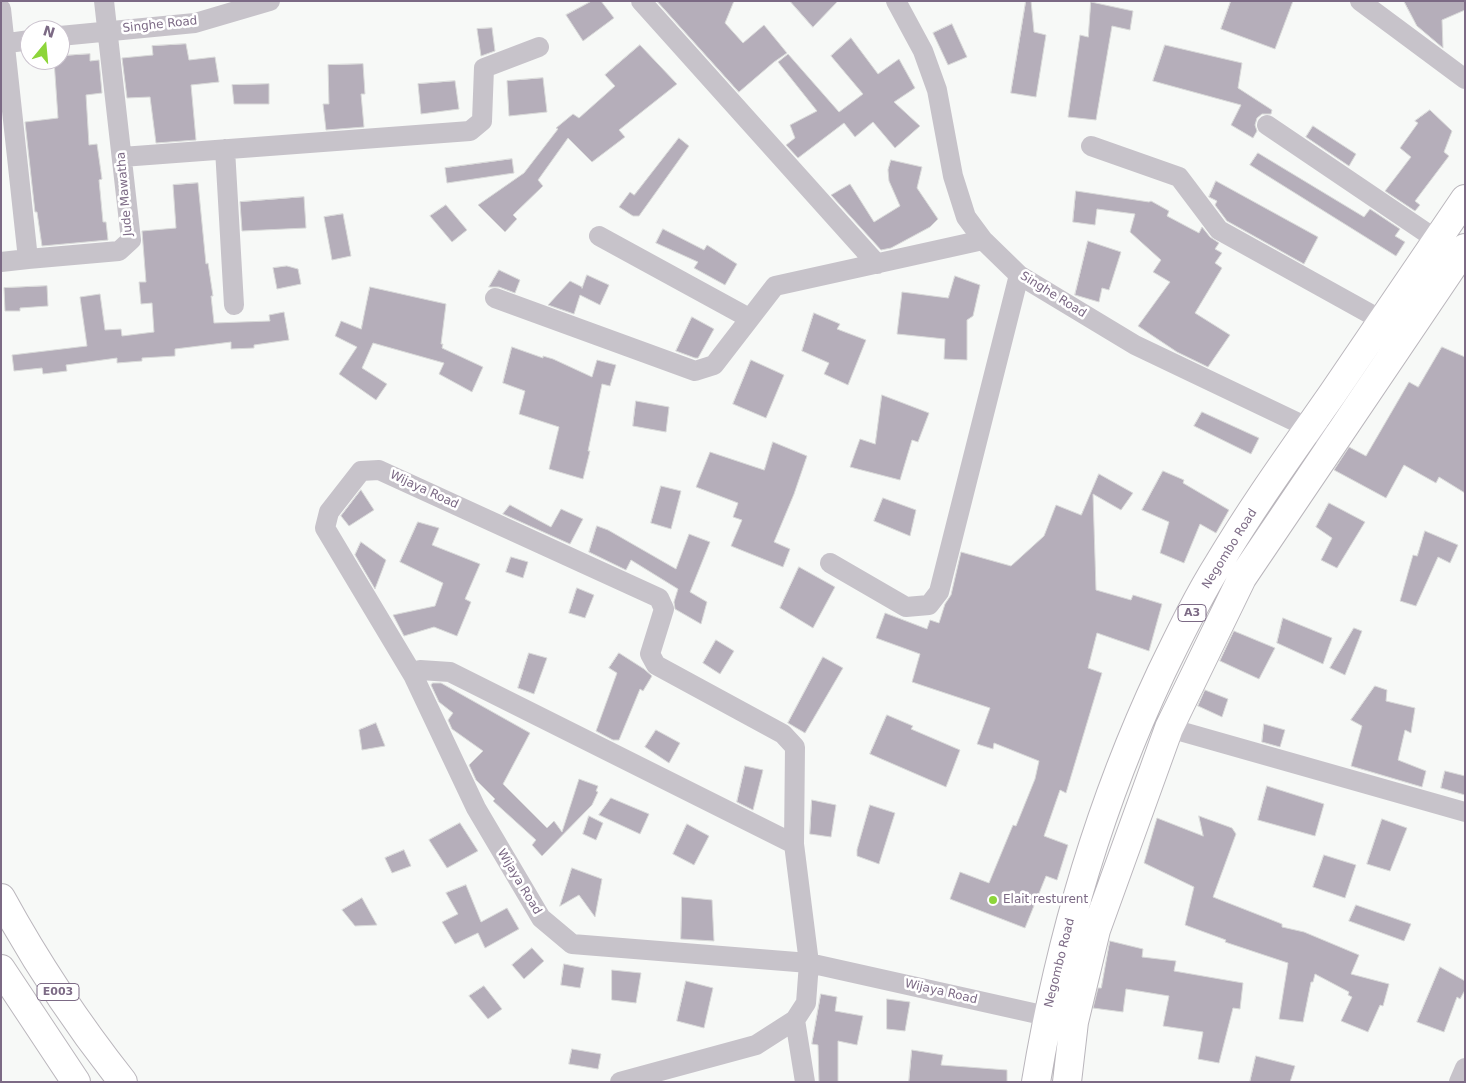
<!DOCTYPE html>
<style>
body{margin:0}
#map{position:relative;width:1466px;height:1083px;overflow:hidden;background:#f7f9f7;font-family:"DejaVu Sans",sans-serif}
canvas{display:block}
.frame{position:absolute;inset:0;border:2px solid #7c6a85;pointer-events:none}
.north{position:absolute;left:20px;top:20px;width:50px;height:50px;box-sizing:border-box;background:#fff;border:1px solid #cbc3ce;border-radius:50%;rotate:17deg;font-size:14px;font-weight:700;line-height:20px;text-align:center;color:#7c6a85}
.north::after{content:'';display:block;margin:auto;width:18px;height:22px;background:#8dd53a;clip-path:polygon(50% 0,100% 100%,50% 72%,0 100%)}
</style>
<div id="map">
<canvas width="1466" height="1083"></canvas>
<div class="frame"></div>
<div class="north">N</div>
</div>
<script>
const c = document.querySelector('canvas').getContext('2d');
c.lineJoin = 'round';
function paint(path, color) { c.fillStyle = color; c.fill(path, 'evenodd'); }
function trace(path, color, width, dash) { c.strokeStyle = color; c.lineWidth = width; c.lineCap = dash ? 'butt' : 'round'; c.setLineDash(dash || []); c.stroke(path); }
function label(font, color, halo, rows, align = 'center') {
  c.font = font + ' "DejaVu Sans",sans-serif'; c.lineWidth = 5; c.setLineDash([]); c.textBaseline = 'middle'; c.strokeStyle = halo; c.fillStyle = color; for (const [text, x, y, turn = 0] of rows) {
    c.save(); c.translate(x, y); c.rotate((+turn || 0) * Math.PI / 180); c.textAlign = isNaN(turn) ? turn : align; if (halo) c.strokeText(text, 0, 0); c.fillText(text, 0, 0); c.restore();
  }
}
const building = new Path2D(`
 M592,1H601L614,18L583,41L566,15Z
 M657,1H734L725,23L743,43L764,25L787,53L774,62L739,92Z
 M790,1H838L813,27Z
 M1026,1H1031L1034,32L1046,35L1036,97L1011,93Z
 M1231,1H1293L1275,49L1221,29Z
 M1404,1H1465V10L1442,20L1443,48L1417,26Z
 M1091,2L1133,11L1130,30L1112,26L1096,120L1068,117L1080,35L1088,37Z
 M952,24L967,57L948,65L933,33Z
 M492,28L495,51L481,56L477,29Z
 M851,38L878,74L899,59L915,88L894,102L920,126L895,148L873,122L855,137L844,123L798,158L786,145L795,138L790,125L817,111L778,62L788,54L839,112L863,94L831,56Z
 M186,44L189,60L215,57L219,82L191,85L196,140L156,143L150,97L127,98L122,58L153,55L152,46Z
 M640,45L677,84L619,130L625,137L592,162L568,138L538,180L543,186L513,215L517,219L505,232L478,205L524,173L558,129L556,128L573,114L579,118L615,86L605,75Z
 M1165,45L1242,63L1238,88L1272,110L1271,114H1262L1257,118L1255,125L1257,131L1253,138L1231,125L1241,105L1153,81Z
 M90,54V61L99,60L102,93L86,95L89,145L97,144L102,179L99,180L103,222H106L108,240L42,246L37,212H35L25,122L58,118L54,60H60V56Z
 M363,64L365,94H361L364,127L326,130L323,104H329L328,65Z
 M543,78L547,112L509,116L507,81Z
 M455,81L459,109L421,114L418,84Z
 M269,84V104H234L232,85Z
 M1430,110L1452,131L1444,152L1449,156L1415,201L1420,205L1415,211L1385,191L1411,157L1400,148L1418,123L1415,121Z
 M1313,126L1356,154L1349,166L1306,137Z
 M679,138L689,146L639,216H633L619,207L630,192L634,195Z
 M1258,153L1364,217L1370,209L1400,229L1395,236L1405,242L1396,256L1250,165Z
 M512,159L514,173L447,183L445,168Z
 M891,160L922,167L917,188L938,219L930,227L891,248L881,250L831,195L850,184L874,222L900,206L889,181L888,170Z
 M1216,181L1318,237L1304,264L1227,221L1215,205L1217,201L1209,197Z
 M198,183L206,264L208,263L213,296H211L214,323L270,321L269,315L284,312L289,340L254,345V348L231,349V342L175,349V356L142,358V361L117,363V358L66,365L67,371L43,374L42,368L14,371L12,355L87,346L80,297L100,294L105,330L121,329L122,336L154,332L152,303L141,304L139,282H146L142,231L176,228L173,185Z
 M1076,191L1149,202L1151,201L1169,211L1167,216L1199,233L1202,227L1210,237L1219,243L1215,249L1222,253L1215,263L1222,268L1195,313L1230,335L1208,367L1177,352L1138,326L1170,282L1153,272L1161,260L1130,232L1135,214L1097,209L1095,225L1073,222Z
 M304,197L306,228L242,231L240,202Z
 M446,205L467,230L452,242L430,216Z
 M343,214L351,256L332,260L324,217Z
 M663,229L704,250L707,245L737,264L725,285L694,268L698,262L656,243Z
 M1088,241L1121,252L1109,290L1102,288L1099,302L1075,295Z
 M287,266L298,269L301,284L277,289L273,268Z
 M499,270L520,280L515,293L499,287H489Z
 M587,275L609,285L600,305L580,295L574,314L548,305L570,281L582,287V288Z
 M955,276L980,285L973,316L967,320V360L944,359L945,339L897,334L902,292L948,298Z
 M47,286L48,306L20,308V311H5L4,288Z
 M370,287L446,304L441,344H443L442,348L483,367L472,392L439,374L444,363L373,343L362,368L387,384L376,400L339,374L357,347L335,336L341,321L361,329Z
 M814,313L840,324L837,329L866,340L848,385L824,374L829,363L802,351Z
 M692,317L714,329L698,358H695L676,351Z
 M512,347L543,358V356L553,359L592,377L597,360L616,365L610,386L602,384L588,451H590L583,479L549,469L559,427L519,414L525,391L503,383Z
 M1442,347L1465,357V493L1439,477L1436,483L1404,465L1386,498L1334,470L1349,447L1366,456L1409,382L1418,387Z
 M751,360L784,375L766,418L733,404Z
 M882,395L929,413L918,442L912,440L900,480L850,467L860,439L875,444Z
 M636,401L669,407L666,432L633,426Z
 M1202,412L1259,438L1251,454L1194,426Z
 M773,442L807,456L794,494L774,542L790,549L783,567L731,546L742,520L733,517L738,503L696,487L710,452L764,470Z
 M1163,471L1184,480L1183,483L1229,510L1216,533L1200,524L1184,563L1160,553L1169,522L1142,510Z
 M1099,474L1133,493L1121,510L1093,494L1096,590L1131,600L1133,595L1162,604L1149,651L1097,633L1088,668L1102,673L1066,793L1060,790L1044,836L1068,845L1057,880L1046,876L1025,928L950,899L960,872L989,883L1013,825L1016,826L1035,779L1039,761L994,743L993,749L977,744L990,708L912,682L920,654L876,638L885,613L927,629L930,620L939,623L945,604L951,595L961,552L1011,566L1044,536L1056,505L1081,515Z
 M661,486L681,491L671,529L651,523Z
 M361,490L374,510L349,526L341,516Z
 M883,498L916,510L910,536L874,521Z
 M1329,503L1365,522L1337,568L1321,560L1332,538L1316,527Z
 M510,505L551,527L561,509L583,519L570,544L503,514Z
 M418,522L439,528L432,545L480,564L465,599L471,602L457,636L434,627L404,636L393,615L435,606L443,583L400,562Z
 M597,526L608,530L676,569L689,534L710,542L690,592L707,602L701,624L675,609L674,602L678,589L631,560L626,570L589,552Z
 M1425,531L1458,545L1450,563L1438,557L1416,606L1400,601L1413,555L1417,556Z
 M361,542L386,560L375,589L355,555Z
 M511,557L528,562L523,578L506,572Z
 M799,567L835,587L813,628L780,608Z
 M577,588L594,595L585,618L569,613Z
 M1283,618L1332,638L1323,664L1277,643Z
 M1354,628L1362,631L1345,675L1330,668Z
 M1234,631L1275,648L1259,679L1220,661Z
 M716,640L734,651L720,674L703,663Z
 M529,653L547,658L534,694L518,688Z
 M619,653L644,669L652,676L643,691L640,689L619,740H613L596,731L617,673L609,668Z
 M823,657L843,668L805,733L788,723Z
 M433,683H441L530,733L503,784L547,828L554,821L562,832L579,779L598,786L596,791L598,792L592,805L542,856L532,845L536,840L493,801L495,799L476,780L469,765L483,751L452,729L448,720L453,713L439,702L431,685Z
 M1375,686L1387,690L1386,701L1415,708L1411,733L1405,730L1398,760L1426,771L1422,787L1351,766L1362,726L1351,720Z
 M1205,690L1228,699L1222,717L1198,706Z
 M887,715L913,726L911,729L960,750L946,787L870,754Z
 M376,723L385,746L362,750L359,730Z
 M1264,724L1285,730L1280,747L1262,742Z
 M656,730L680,743L669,763L645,747Z
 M745,766L763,770L753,810L737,802Z
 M1445,771L1465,776V795L1441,788Z
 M1267,786L1324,804L1315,836L1258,820Z
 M611,798L649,814L640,834L599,815Z
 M812,800L836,805L831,837L810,834Z
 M870,805L895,813L879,864L857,856V850Z
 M589,816L603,823L596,840L583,834Z
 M1199,816L1232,828L1236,834L1213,897L1282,924V927L1304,932L1359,955L1351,974L1389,984L1383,1006L1380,1005L1368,1032L1341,1021L1352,997L1348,995L1349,992L1315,974L1313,982H1311L1303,1022L1279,1019L1288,963L1225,942L1226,940L1185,925L1194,887L1144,863L1157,818L1203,836Z
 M1382,819L1407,828L1390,871L1367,864Z
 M460,823L478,851L447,868L429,840Z
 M687,824L709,836L694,865L673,854Z
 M404,850L411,866L392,873L385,858Z
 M1324,855L1356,865L1345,898L1313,887Z
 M572,868L602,879L595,917L579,895L560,906Z
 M466,885L481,922L507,908L519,929L485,948L478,933L455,944L442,922L458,914L446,893Z
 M682,897L712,900L714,941L681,939Z
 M362,898L377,925L355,926L342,910Z
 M1356,905L1411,924L1404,941L1349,921Z
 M1110,941L1143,949L1142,957L1176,961L1174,971L1243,983L1240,1009L1233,1008L1219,1063L1198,1059L1203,1032L1163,1026L1169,996L1126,989L1123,1012L1093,1008L1098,988H1101Z
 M532,948L544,961L524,979L512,965Z
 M564,964L584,968L580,988L561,985Z
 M1440,967L1465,981V990L1460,999L1457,997L1444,1032L1417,1022Z
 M612,970L641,973L636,1003L612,1000Z
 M686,981L713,988L704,1028L677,1021Z
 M484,986L502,1009L488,1019L469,996Z
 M821,994L837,997L835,1011L863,1016L857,1045L838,1041V1082H819L818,1045L812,1044Z
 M887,999L910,1002L905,1031L887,1029Z
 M572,1049L601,1054L598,1069L569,1064Z
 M912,1050L943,1055L941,1065L1007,1070V1082H909Z
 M1256,1056L1295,1066L1290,1082H1250Z`);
paint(building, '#b5aeba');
trace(building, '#d9dad9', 1);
const highway = new Path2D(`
 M1,898C36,962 77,1024 123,1082
 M1,969L76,1082
 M1036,1082C1060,938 1099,805 1161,673C1179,636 1197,598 1219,563C1254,504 1294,449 1333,393C1377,329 1421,264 1465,199
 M1067,1082L1074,1022L1096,930L1169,728L1242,578L1465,248`);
trace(highway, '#bab6bc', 30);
trace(new Path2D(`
 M641,1L877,264
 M896,1L923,51L937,90L953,176L966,217L983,240L1019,275L1135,345L1334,440
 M1360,1L1465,79
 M1,9L28,259L119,251L131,240L104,1
 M60,36L195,23L270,1
 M1,44L30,40
 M1267,125L1437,240
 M1091,146L1179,177L1219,230L1383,321
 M225,149L234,305
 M122,157L470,131L482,121L484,68L539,47
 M599,236L749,318
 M1,262L28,259
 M495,298L695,371L714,365L775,286L983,240
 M830,563L906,607L929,605L939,592L1019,275
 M413,675L420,670L450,672L794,844
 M1169,728L1465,812
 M795,1020L805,1082
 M620,1082L756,1045L795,1020L806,1003L809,963L794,844L795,747L783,734L656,665L650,654L664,609L659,598L379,470L361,471L329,512L325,528L413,675L476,808L541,918L572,944L809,963L1060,1019
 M1459,1082L1465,1068`), '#c7c3ca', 20);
trace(highway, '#fff', 28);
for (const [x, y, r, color] of [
 [993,900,5,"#8dd53a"]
]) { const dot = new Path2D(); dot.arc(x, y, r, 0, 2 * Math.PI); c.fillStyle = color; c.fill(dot); trace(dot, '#fff', 2); }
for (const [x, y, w] of [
 [1192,613,28],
 [58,992,42]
]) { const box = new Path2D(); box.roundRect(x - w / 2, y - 8.5, w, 17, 4); c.fillStyle = '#fff'; c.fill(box); trace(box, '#7c6a85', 1); }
label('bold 11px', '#7c6a85', null, [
 ["A3",1192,613],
 ["E003",58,992]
]);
label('12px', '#7c6a85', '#fff', [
 ["Singhe Road",160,25,-6],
 ["Jude Mawatha",125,194,-95],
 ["Singhe Road",1053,295,32],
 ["Wijaya Road",424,490,25],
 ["Negombo Road",1230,549,-58],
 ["Wijaya Road",519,882,59],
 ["Negombo Road",1060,963,-76],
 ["Wijaya Road",941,992,13]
]);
label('12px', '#7c6a85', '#fff', [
 ["Elait resturent",1003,900]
], 'left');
</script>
